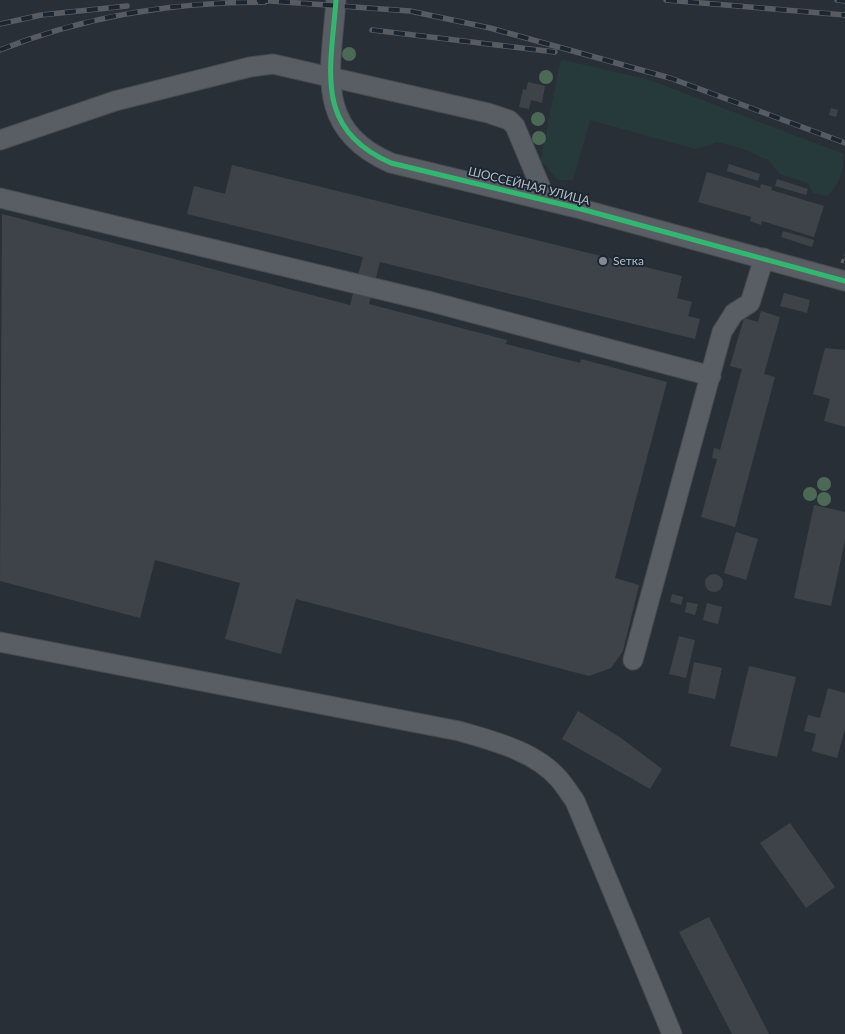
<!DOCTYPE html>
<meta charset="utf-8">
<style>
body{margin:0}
canvas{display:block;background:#292f36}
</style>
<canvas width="845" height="1034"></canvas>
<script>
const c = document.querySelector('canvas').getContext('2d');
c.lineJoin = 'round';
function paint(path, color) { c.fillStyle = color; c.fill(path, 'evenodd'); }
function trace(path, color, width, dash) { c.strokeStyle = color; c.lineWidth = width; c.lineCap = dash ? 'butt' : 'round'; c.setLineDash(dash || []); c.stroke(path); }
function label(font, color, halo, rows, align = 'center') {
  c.font = font + ' Lato,sans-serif'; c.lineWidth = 4; c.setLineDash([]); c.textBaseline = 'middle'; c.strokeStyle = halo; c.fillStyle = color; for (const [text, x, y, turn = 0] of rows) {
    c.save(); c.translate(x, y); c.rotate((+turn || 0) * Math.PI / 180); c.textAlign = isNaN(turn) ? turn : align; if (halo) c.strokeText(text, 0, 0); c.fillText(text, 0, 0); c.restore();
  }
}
paint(new Path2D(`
 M563,60L650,80L843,154C845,170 838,186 827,196L813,193L808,183L780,174L768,160L741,148L717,142L696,149L590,120L573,180H558L544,164L537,161L541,159L560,63Z`), '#263a3c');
paint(new Path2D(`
 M528,82L545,86L542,103L531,100L529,109L519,107L523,89L526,90Z
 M831,108L838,110L836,117L829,115Z
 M729,164L760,174L758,181L727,171Z
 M232,165L682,276L677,298L692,302L688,316L700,319L695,339L380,262L369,304L507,340L506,344L580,363L581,359L667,382L615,578L639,585L623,651L611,668L589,676L296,599L281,654L225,639L240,583L155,560L140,618L0,581L2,214L350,305L363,257L187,214L194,186L225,194Z
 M707,172L760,188L761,184L772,187L771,190L824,206L814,237L762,221L761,225L750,221L751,217L698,202Z
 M777,179L808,189L806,195L775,186Z
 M783,231L814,240L812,247L781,237Z
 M784,293L810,300L807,313L780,306Z
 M761,311L780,317L764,374L775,377L735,527L701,517L717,459L712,458L714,448L720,450L742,369L730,366L744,318L758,322Z
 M825,348L845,350V427L824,421L830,399L813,394Z
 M814,505L845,512V540L831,606L794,598Z
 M736,532L758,539L746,580L724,573Z
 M705 583a9 9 0 1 1 18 0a9 9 0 1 1-18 0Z
 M672,594L683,597L681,605L670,602Z
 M687,602L698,604L695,615L685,612Z
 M707,603L722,607L718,624L703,620Z
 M679,636L695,640L686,678L669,674Z
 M694,662L722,668L715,699L688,693Z
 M749,666L796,677L777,757L730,746Z
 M828,688L845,693V729L837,758L812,751L816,734L804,731L808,715L820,718Z
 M578,711L621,738L662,769L650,789L562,739Z
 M790,823L835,887L806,908L760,843Z
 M709,917L769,1034H732L679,932Z`), '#3e4349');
const minor = new Path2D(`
 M336,0C331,70 313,129 391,163L581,209L845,281
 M0,140L115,101L250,67L273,64L488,113L509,120L515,126L546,200
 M0,198L428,301L711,376
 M0,642L459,731C493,741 535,751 559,779C565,786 570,794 575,801L672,1034
 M633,660L722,332L734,313L750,303L764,258`);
trace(minor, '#474b51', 21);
trace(new Path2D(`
 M842,263L845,255`), '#5c6268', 3, [4, 4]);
trace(minor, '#595e64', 19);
const rail = new Path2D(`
 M257,0L410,11L490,28L670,78L845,143
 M666,0L845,15
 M837,0L845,1
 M0,24L41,15L127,6
 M372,30L555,52
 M0,50C85,16 173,2 265,2`);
trace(rail, '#575c62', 5.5);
trace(rail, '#1c2631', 4, [11]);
trace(new Path2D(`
 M336,0C331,70 313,129 391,163L581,209L845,281`), '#33b770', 5);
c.fillStyle = '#4c6956';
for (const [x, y] of [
 [349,54],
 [546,77],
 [538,119],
 [539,138],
 [824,484],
 [810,494],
 [824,499]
]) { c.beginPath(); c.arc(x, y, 7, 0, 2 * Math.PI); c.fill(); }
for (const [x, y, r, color] of [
 [603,261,5,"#828b94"]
]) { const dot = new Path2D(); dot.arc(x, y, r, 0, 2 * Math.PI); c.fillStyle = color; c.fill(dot); trace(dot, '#1c2631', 2); }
label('12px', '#b2bcc7', '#1c2631', [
 ["ШОССЕЙНАЯ УЛИЦА",529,186,14]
]);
label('12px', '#b2bcc7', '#1c2631', [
 ["Sетка",613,261]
], 'left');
</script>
